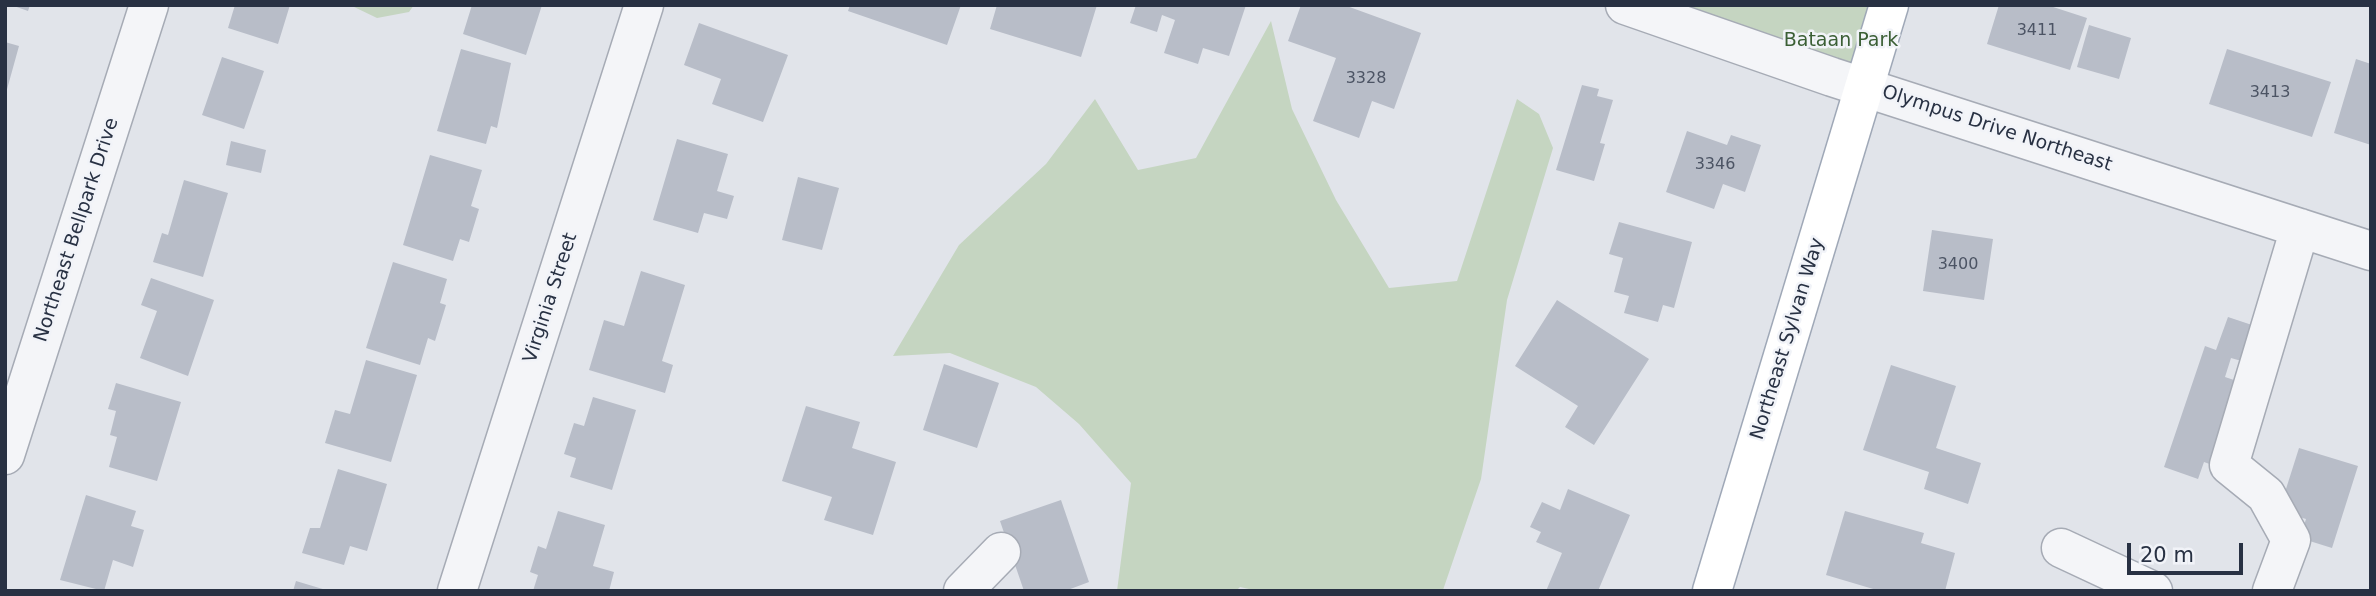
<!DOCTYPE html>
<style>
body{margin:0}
#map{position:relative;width:2376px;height:596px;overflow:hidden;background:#e1e4ea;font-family:"DejaVu Sans",sans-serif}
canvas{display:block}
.frame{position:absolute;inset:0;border:7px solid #283143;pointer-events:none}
.scale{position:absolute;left:2127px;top:543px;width:116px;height:32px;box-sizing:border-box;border:4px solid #283143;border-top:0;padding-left:9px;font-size:21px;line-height:24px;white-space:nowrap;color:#283143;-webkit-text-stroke:5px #f1f3f8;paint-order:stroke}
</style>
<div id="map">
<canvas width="2376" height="596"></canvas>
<div class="frame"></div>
<div class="scale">20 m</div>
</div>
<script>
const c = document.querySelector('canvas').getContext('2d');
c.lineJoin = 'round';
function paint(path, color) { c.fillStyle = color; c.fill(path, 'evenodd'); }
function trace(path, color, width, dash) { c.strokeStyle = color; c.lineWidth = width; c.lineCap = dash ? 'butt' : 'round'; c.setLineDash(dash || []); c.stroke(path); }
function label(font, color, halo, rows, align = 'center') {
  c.font = font + ' "DejaVu Sans",sans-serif'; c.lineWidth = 5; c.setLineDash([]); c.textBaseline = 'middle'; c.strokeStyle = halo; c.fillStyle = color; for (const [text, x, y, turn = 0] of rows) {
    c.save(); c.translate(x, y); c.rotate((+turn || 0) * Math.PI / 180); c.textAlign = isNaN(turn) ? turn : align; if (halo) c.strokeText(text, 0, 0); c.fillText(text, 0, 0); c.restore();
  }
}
paint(new Path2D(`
 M350,5H414L409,12L377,18Z
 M1625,5H1889L1865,86Z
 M1271,21L1292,109L1336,200L1389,288L1457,281L1517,99L1539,114L1553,148L1507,300L1481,479L1443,590L1258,591L1240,587L1236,591H1117L1131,483L1079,424L1036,387L950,353L893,356L959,245L1046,164L1095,99L1138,170L1196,158Z`), '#c5d5c1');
paint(new Path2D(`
 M11,5H30L28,11Z
 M235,5H290L278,44L228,28Z
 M472,5H542L526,55L463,34Z
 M850,5H961L947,45L848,11Z
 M997,5H1097L1081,57L990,29Z
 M1136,5H1246L1229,56L1203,48L1198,64L1164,53L1175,20L1162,15L1157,32L1130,23Z
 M1301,5H1344L1421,33L1394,109L1372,101L1359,138L1313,121L1336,58L1288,41Z
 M1999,5H2047L2087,18L2070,70L1987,44Z
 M699,23L788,55L763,122L712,104L721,79L684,65Z
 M2089,25L2131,38L2119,79L2077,67Z
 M5,42L19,46L6,93H5Z
 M461,49L511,63L497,128L491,126L486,144L437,131Z
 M2227,49L2331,82L2312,137L2209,104Z
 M222,57L264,71L244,129L202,115Z
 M2356,59L2371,64V145L2334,133Z
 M1582,85L1599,89L1597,96L1613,100L1600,143L1605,144L1594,181L1556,170Z
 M1687,131L1727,145L1731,135L1761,145L1745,192L1723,184L1714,209L1666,192Z
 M677,139L728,154L717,191L734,196L727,219L704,213L698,233L653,220Z
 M231,141L266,150L261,173L226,165Z
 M430,155L482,170L471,206L479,209L469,242L460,239L453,261L403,245Z
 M798,177L839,188L822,250L782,240Z
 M184,180L228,193L203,277L153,262L162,233L168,235Z
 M1619,222L1692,242L1674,308L1663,305L1658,322L1624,313L1629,296L1614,292L1623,258L1609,254Z
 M1932,230L1993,239L1984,300L1923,291Z
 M393,262L447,279L440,303L446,305L435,341L428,338L420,365L366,348Z
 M641,271L685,285L662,361L673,365L665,393L589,370L604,320L624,326Z
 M151,278L214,300L188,376L140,358L157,311L141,305Z
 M1557,300L1649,359L1594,445L1565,427L1578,406L1515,366Z
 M2228,317L2258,327L2245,362L2231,358L2225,377L2246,384L2218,467L2204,462L2198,479L2164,467L2205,346L2216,350Z
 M366,360L417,375L391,462L325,443L335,410L350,414Z
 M944,364L999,383L977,448L923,430Z
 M1891,365L1956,386L1936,448L1981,463L1968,504L1924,489L1929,472L1863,450Z
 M116,383L181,402L157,481L109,467L117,437L110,435L116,411L108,409Z
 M593,397L636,410L612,490L570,477L576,458L564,454L574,423L584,426Z
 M806,406L860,422L852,448L896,462L873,535L824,520L832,497L782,481Z
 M2299,448L2358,466L2332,548L2300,538L2306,519L2279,511Z
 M338,469L387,484L367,551L350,546L344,565L302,553L310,528H320Z
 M1568,489L1630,515L1598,591H1546L1562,553L1536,542L1541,532L1530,527L1542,502L1560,510Z
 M86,495L136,511L131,526L144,530L133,567L113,560L104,591L60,580Z
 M1061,500L1089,582L1065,591H1024L1000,521Z
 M558,511L605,525L593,566L614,572L609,591H533L538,575L530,572L538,546L546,549Z
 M1845,511L1924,533L1921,543L1955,553L1945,591H1880L1826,575Z
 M296,581L326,590V591H293Z`), '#b8bdc8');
const minor = new Path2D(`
 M1625,5L1832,77L2371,251
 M5,455L149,5
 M2061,548L2153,591
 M457,591L644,5
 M963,591L1001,552
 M2272,591L2291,540L2266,495L2229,465L2300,228`);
const major = new Path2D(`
 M1712,591L1889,5`);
trace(minor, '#a6abb5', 41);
trace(major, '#9fa8b7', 41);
trace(minor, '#f4f5f8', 38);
trace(major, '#fff', 38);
label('16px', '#4c5464', null, [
 ["3411",2037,31],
 ["3328",1366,79],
 ["3413",2270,93],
 ["3346",1715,165],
 ["3400",1958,265]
]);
label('19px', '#3b5f35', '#f1f3f8', [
 ["Bataan Park",1841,41]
]);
label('19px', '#283143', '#f1f3f8', [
 ["Olympus Drive Northeast",1997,129,18],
 ["Northeast Bellpark Drive",77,230,-72],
 ["Virginia Street",551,298,-72],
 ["Northeast Sylvan Way",1788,339,-73]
]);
</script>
